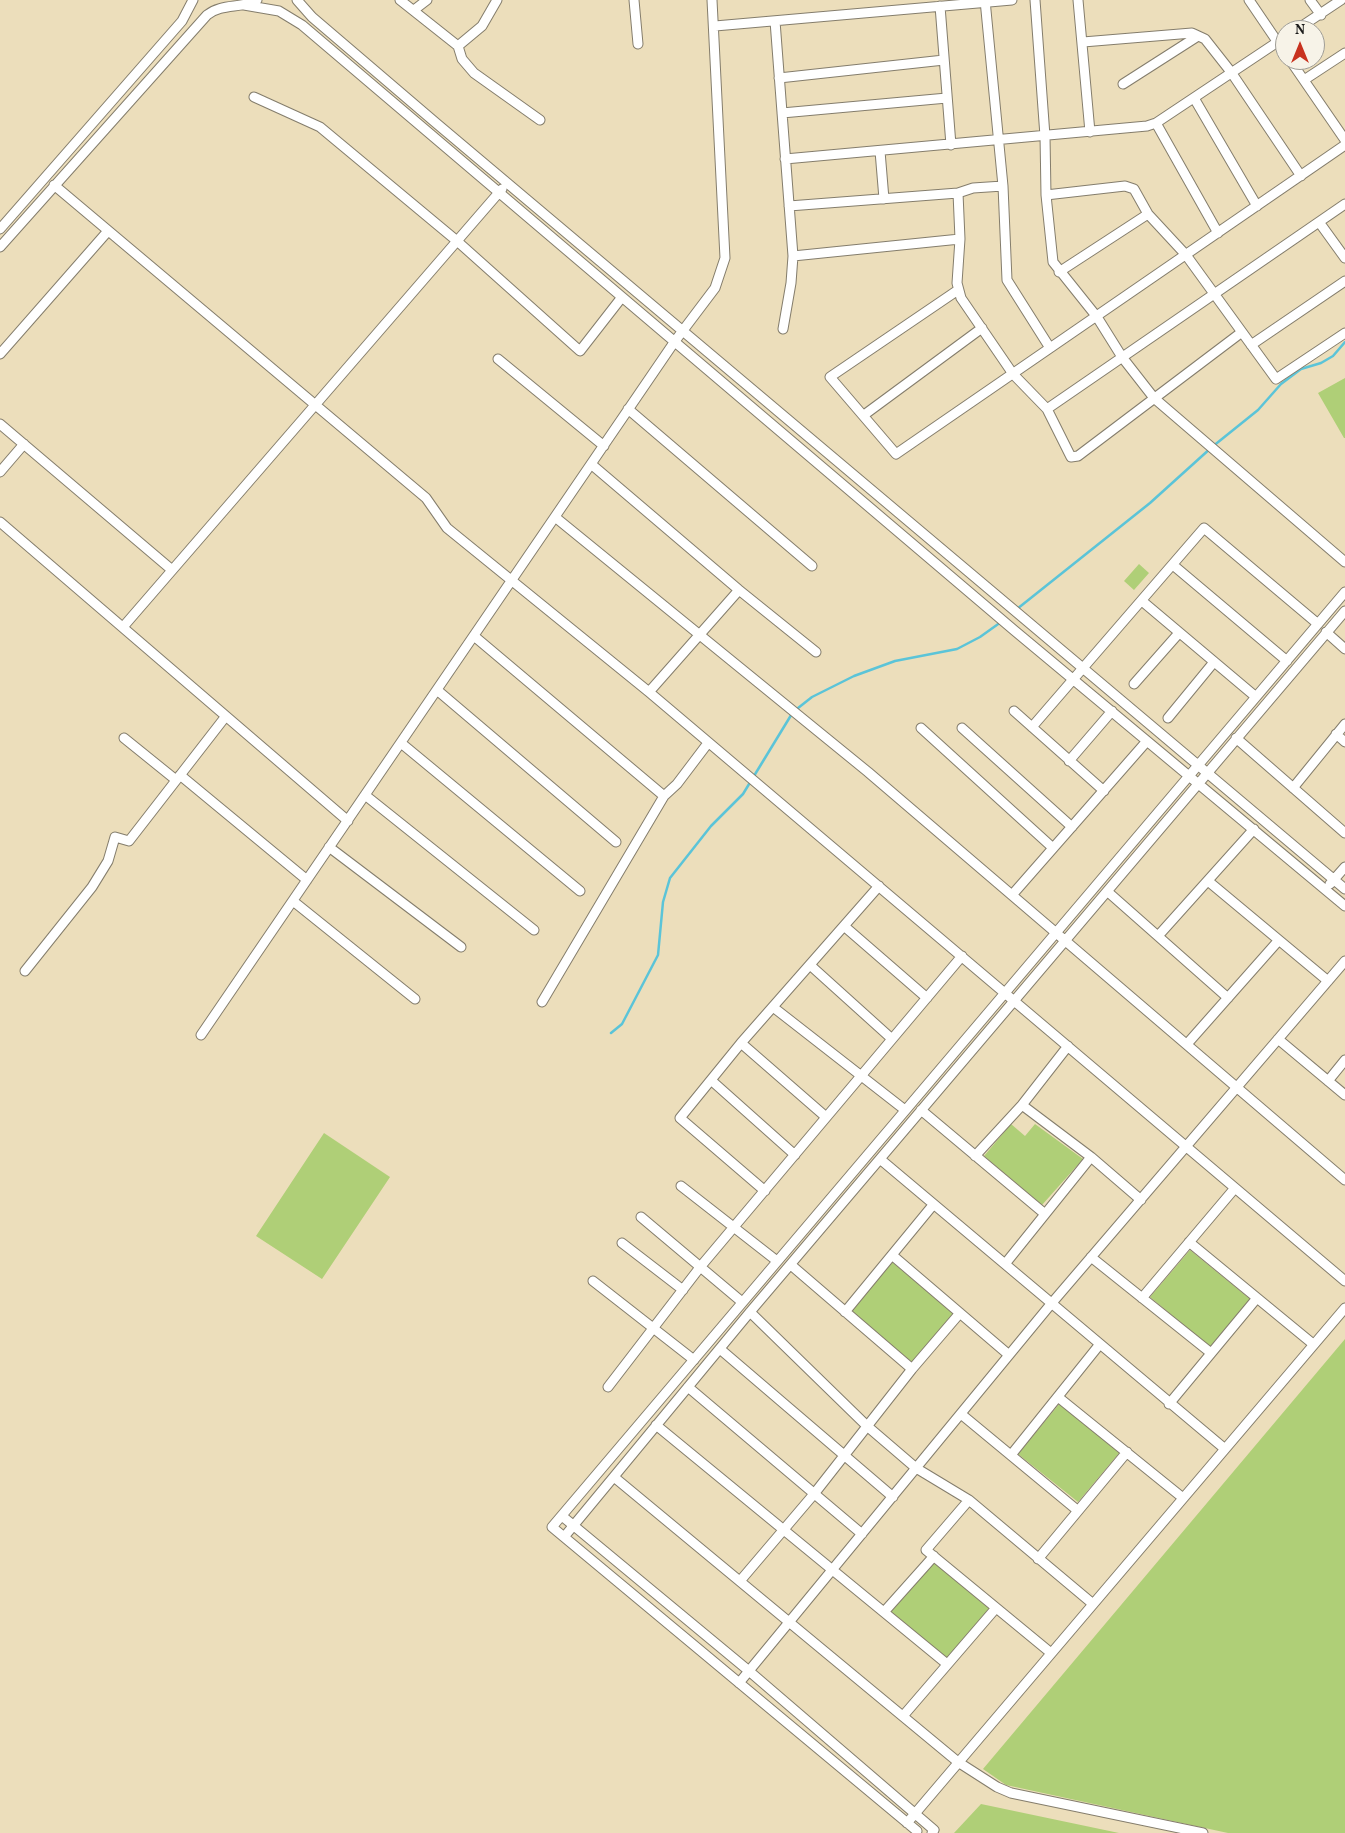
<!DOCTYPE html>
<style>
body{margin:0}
#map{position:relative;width:1345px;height:1833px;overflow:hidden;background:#ecdebb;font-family:Vollkorn,serif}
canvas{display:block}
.north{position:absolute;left:1275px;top:20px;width:50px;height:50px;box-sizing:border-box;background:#f7f3e8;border:1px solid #9f9d96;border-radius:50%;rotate:0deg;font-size:14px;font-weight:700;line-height:20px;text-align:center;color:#1c1c1c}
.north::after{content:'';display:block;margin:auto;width:18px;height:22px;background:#c8321e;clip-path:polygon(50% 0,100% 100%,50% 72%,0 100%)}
</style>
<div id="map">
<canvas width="1345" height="1833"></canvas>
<div class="north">N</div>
</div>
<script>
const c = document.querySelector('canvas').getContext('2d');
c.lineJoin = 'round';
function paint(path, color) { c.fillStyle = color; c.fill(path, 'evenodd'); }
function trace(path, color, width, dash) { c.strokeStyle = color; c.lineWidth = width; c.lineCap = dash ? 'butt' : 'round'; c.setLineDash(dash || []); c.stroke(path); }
paint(new Path2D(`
 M1345,378V438H1344L1318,393Z
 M1139,564L1149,573L1134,590L1124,581Z
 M1011,1124L1025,1136L1035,1124L1083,1159L1042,1205L984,1156Z
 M324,1133L390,1177L322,1279L256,1236Z
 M1190,1250L1250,1299L1210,1347L1150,1297Z
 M892,1262L954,1314L913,1363L850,1311Z
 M1345,1339V1833H1228L1006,1785L983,1769Z
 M1060,1403L1120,1452L1078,1502L1018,1454Z
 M932,1561L990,1609L948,1659L890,1611Z
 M981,1804L1119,1833H954Z`), '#afcf77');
trace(new Path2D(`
 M1017,609L1150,503L1212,447L1258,410L1281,384L1301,369L1321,363L1333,356L1345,342
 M611,1033L622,1024L658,955L663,902L670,878L711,826L743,794L793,712L812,697L854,676L895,661L957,649L980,637L1001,622`), '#5bc4d8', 2.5);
const minor = new Path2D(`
 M297,0L312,17L436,123L1345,889
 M400,0L458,46L462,59L474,73L540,120
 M634,0L638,44
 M985,0L1003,186L1007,280L1050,348
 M1035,0L1045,136L1046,195L1053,262L1097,317L1122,357L1154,398L1345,562
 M1078,0L1090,132
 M1249,0L1285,53
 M1310,0L1321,15
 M244,5L279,11L302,25L1015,631L1345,906
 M940,6L951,145
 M414,10L427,0
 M775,21L793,256L791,283L783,329
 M715,26L1012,0
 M1296,30L1341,0
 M1083,42L1192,33L1205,39L1231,72L1301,176
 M458,46L482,26L497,0
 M1290,60L1345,140
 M779,78L944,60
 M1304,80L1345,53
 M1123,84L1198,36
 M254,97L320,127L457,241L580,351L622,297
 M1194,98L1257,206
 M782,113L947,98
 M1156,123L1218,233
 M880,151L884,199
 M785,159L1147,126L1156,123L1285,37
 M54,185L426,498L447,528L649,692L1345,1281
 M958,193L960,239L957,283L961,298L1013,374L1047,409L1071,457L1078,456L1242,332
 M1046,195L1125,186L1134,189L1148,214L1186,255L1276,379L1345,333
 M789,206L958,193L973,188L1003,186
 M1319,222L1345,258
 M0,229L182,21L193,0
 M0,247L207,15C222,3 241,9 257,0
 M793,256L960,239
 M1059,272L1148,214
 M958,290L830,377L896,454L1345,145
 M1251,345L1345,281
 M0,354L108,231
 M498,359L604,446
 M628,409L812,566
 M1047,409L1345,204
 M864,415L982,328
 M0,424L172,570
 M591,464L739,590L816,652
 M0,472L24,444
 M555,517L868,772L1345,1180
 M0,522L348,821
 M1173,565L1287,661
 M1142,601L1256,697
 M123,627L502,189
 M1326,632L1345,649
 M474,636L664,796
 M1134,684L1179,633
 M437,690L616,842
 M649,692L739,590
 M1014,711L1104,791
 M1168,718L1214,662
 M1032,727L1204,528L1318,624
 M921,728L1053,848
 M962,728L1072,827
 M1336,734L1345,742
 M124,738L176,780
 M1236,738L1345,833
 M401,743L580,891
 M1069,761L1112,711
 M180,775L307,880
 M1293,788L1345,724
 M365,795L534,930
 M329,847L461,947
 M1208,881L1328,981
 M1330,884L1345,867
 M1108,892L1228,998
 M1012,895L1147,741
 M293,901L415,999
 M844,926L927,998
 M1158,936L1254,829
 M810,965L892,1039
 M25,971L92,887L108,861L115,837L129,841L226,716
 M542,1002L664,796L677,784L708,743
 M773,1007L905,1110
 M201,1035L675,341L715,288L725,258L712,0
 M1278,1039L1345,1095
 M741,1043L826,1117
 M1187,1044L1279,940
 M712,1081L795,1155
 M1328,1081L1345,1060
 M1022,1105L1091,1157L1141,1200
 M921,1110L1045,1214
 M975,1156L1022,1105L1068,1046
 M880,1159L1225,1449
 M681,1186L777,1261
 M765,1191L680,1118L741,1043L879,886
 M641,1217L742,1302
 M1189,1242L1313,1344
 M622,1243L683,1290
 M892,1255L1009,1355
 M1091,1257L1211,1353
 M1005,1264L1091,1157
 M791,1265L912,1369
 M593,1281L694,1360
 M1142,1298L1235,1188
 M750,1312L867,1426L916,1468L969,1500L1093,1604
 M845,1312L933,1205
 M720,1349L893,1497
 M608,1387L701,1266L962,956
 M688,1387L862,1534
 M1058,1397L1183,1498
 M1169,1404L1257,1298
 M961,1414L1077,1510
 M656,1425L947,1664
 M1011,1455L1100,1344
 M614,1477L958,1762L997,1787L1011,1793L1203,1833
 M969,1500L926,1550L1051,1653
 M562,1516L749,1671L934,1830L932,1833
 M564,1537L750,1312L1345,611
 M1038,1559L1127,1452
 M740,1581L814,1494L912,1369L960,1313
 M884,1612L934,1556
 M739,1683L1051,1304L1345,961
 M903,1716L996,1608
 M907,1823L1345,1308
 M917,1831L552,1527L1345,592`);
trace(minor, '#847d6c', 11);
trace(minor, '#fff', 9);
</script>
